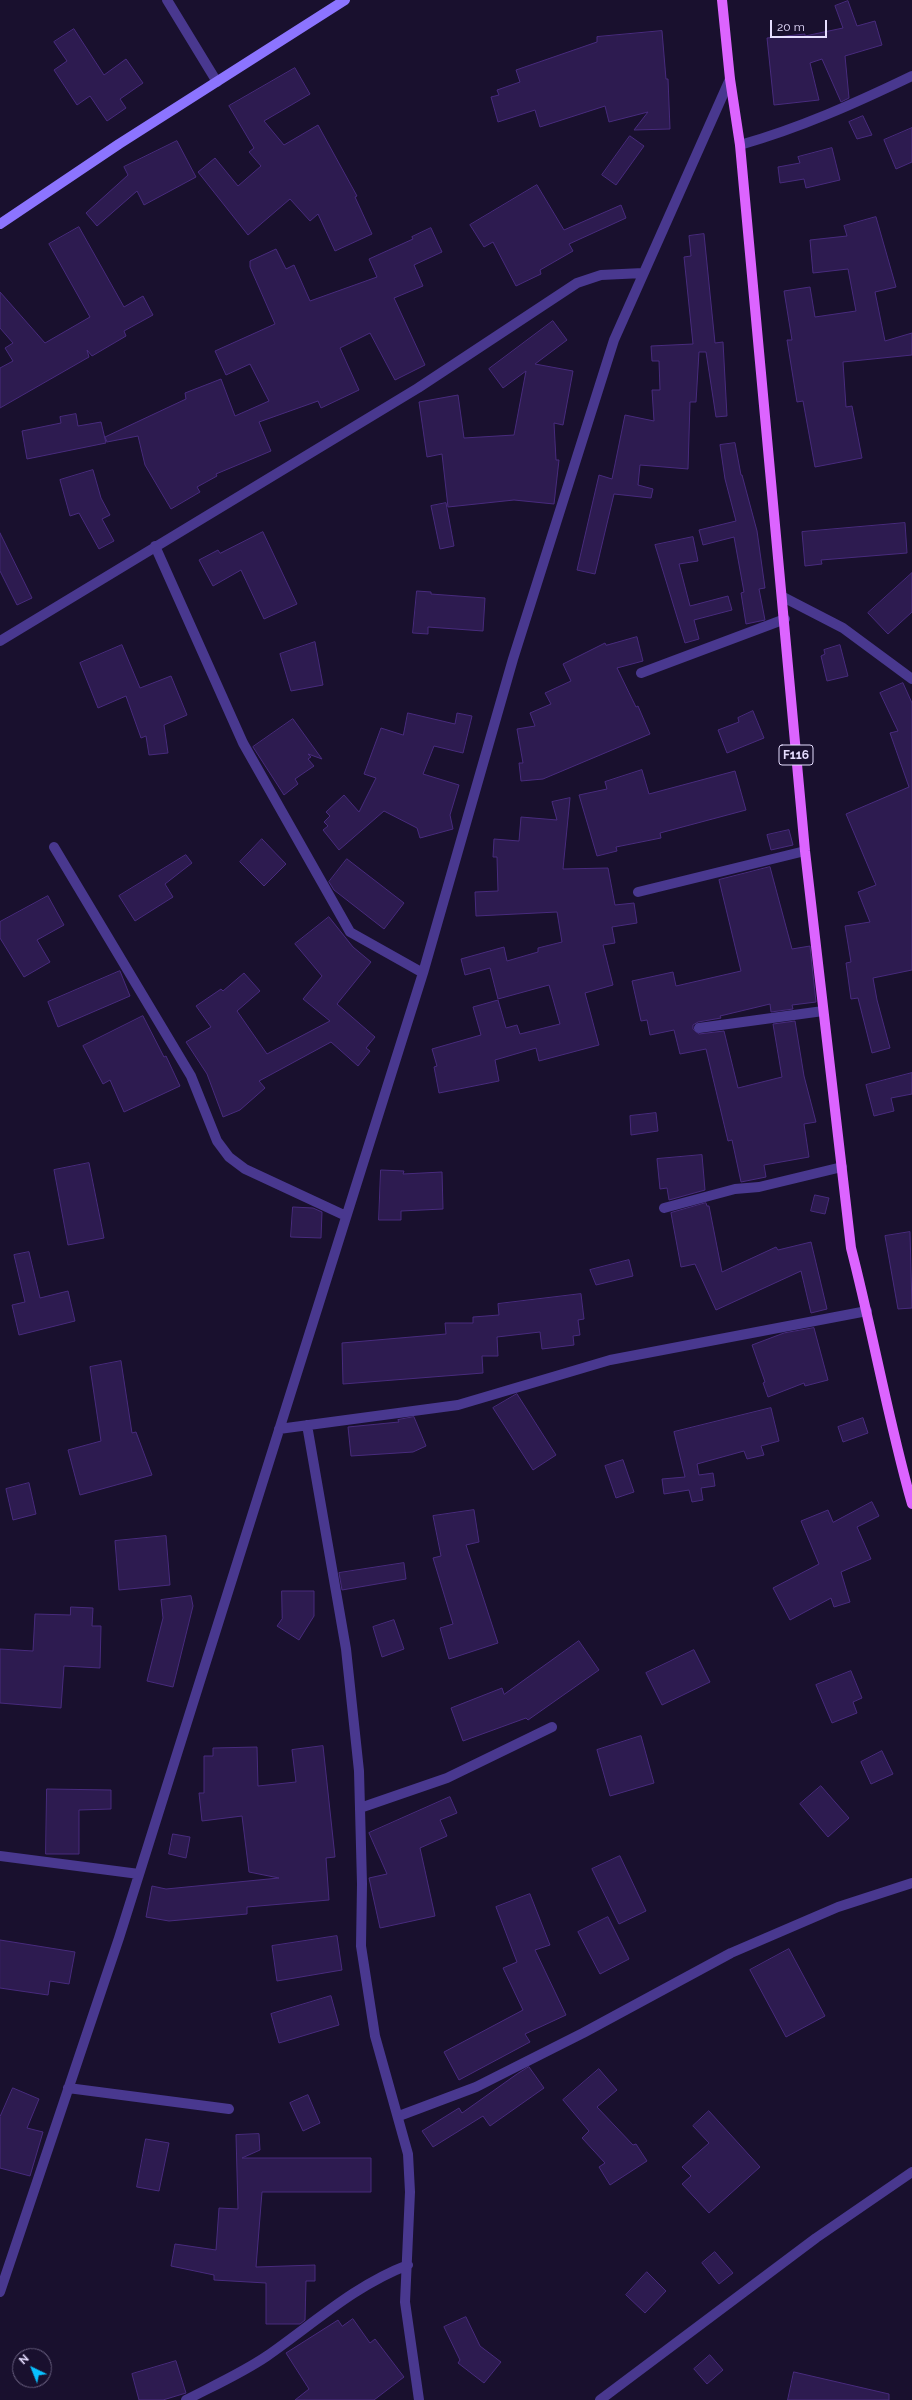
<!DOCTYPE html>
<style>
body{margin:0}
#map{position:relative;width:912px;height:2400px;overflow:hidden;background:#19102e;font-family:Raleway,sans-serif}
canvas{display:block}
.north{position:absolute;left:12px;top:2348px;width:40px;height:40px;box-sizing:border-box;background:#19102e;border:1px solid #6b6282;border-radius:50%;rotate:317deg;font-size:11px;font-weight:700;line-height:16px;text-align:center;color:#e6ddff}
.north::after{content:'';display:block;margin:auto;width:14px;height:18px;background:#09c1ff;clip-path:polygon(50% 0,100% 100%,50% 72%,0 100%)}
.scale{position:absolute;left:770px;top:20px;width:57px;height:18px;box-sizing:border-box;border:2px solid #e6ddff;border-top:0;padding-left:5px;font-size:12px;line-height:14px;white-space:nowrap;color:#e6ddff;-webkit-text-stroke:3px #19102e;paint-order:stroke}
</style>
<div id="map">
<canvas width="912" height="2400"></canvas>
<div class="north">N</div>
<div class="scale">20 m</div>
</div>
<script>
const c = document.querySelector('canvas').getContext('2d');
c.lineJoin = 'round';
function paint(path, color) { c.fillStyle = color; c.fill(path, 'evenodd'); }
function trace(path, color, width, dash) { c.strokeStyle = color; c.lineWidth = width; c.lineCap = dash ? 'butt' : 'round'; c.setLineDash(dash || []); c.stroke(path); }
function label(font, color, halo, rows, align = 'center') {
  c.font = font + ' Raleway,sans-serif'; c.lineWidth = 4; c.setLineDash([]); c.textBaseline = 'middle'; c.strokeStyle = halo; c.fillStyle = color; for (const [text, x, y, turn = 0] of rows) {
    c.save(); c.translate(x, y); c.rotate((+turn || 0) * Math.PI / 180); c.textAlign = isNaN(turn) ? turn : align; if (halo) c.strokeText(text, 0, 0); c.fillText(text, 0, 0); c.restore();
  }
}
const building = new Path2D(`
 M848,1L857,26L875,21L882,45L845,56L849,98L841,102L822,59L810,63L819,100L774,105L767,38L805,34V36L843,28L835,6Z
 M74,29L104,75L126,59L143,83L120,99L126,108L107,121L90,96L77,105L54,70L67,61L54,42Z
 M662,31L666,79H668L670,129L634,130L648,112L609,122L605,106L540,127L535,110L498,122L491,97L499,95L497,90L520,82L516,70L597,42V37Z
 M295,68L310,94L264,121L284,145L318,125L357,196L355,197L372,234L335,251L318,214L310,221L290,199L248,235L198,172L215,158L238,186L261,166L249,152L254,148L229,106Z
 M863,116L872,135L857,139L849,122Z
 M912,128V162L896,169L884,140Z
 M630,136L644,146L616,185L602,175Z
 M177,141L196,177L144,205L137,191L97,226L86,213L128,175L124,167Z
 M832,148L840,180L806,188L804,179L780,183L778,167L800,163L798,157Z
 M537,185L564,230L621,205L626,218L569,244L573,251L540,270L541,274L516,286L493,242L484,247L470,225Z
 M876,217L896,287L875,292L885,341L912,333V355L843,362L846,407L852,406L862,458L815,467L803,401L797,402L787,340H792L784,291L810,287L815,317L856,311L848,269L813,273L810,240L847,236L844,226Z
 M79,227L124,307L143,296L153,315L124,331L126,336L92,356L87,350L89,357L0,408V368L13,361L5,348L13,343L0,328V292L45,343L90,317L49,244Z
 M431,228L442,252L414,265L423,286L394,298L425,365L395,380L370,333L340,348L359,390L321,408L318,401L259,422L271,451L216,474L217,476L197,487L200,492L171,509L145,465L138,436L107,442L105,437L186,399L185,393L221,379L235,416L269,401L250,364L226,375L215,351L275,324L250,267V261L276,249L286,269L294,265L310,301L377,277L369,259L413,239L412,237Z
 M704,234L715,343L723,342L727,416L716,417L706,352H699L696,402H690L688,469L640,465L638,485L653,489L651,498L614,494L595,574L577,570L599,475L612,479L625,415L654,421L652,390H660L659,361H652L651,346L693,344L684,257L691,256L689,236Z
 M553,321L567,340L535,364L573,371L563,425L554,423L556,460H559L554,504L514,500L448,507L442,454L427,457L419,402L458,395L464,438L514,435L526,371L503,388L489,369Z
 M76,414L78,426L101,422L106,443L27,459L22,431L61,423L60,417Z
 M735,443L741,475H742L757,531L765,588L759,589L765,620L746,624L741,593L744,592L734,537L703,545L699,530L736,521L725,479L720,445Z
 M93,470L101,498L110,515L102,519L114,541L99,549L79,513L70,516L60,480Z
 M446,503L454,546L440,549L431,506Z
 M905,523L907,553L821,560L822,564L805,566L802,532Z
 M263,532L297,604L264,619L241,570L213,586L199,560L218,550L220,553Z
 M0,533L32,598L17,605L0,571Z
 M693,537L698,561L679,564L690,606L728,596L732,610L694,620L699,639L685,643L655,545Z
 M912,573V612L888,634L868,613Z
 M417,591L431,592V594L485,598L483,631L428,627V634L413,633Z
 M637,637L643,661L617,668L636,707L638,706L650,734L543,779L521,781L519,763H523L517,729L535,726L530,713L551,704L545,693L571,681L563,664L605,643L606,645Z
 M315,642L323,685L291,691L280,654Z
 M122,645L140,688L171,676L187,715L164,725L168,753L149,755L146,736L141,738L126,696L98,708L80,663Z
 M840,645L848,676L827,681L821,656L825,654L824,650Z
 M903,683L912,703V970L873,978L877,1000L890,1048L872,1053L858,998L851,999L846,963L851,962L845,926L870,922L858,892L876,885L846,814L909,787L890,733L898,731L880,693Z
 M753,711L764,738L727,753L718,730L739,722L738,718Z
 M408,713L455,724L457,713L472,716L463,753L434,746L423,774L459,785L450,815L453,829L420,838L417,828L384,811L339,850L323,830L328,826L324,822L330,816L326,812L344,795L359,812L376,778L364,774L381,728L403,735Z
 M293,719L322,759L308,754L311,757L308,759L314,766L295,779L298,784L284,795L253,747Z
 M642,770L649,794L735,771L746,810L660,833L661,838L616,847L617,851L597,856L579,795L607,789L605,782Z
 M570,798L563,869L608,868L615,905L634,903L637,923L612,927L615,943L603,945L613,985L585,993L599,1045L539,1061L536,1048L495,1060L499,1081L439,1093L434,1067L437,1066L432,1049L481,1035L473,1007L498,1000L506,1028L517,1025L520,1034L560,1024L549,985L498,999L490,968L465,975L461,959L504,947L507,961L538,952V948L562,942L557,912L476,916L475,892L498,891L497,857H493L494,839L519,841L521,817L557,820L552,802Z
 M789,830L793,845L771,850L767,835Z
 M262,839L286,864L264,886L240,862Z
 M186,855L192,863L165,884L173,897L135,921L119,896Z
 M347,859L404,903L384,929L334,890L329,882Z
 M770,867L792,949L810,946L816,1002L792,1005L793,1009L771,1012L770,1004L720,1016L721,1018L698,1022L693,1025V1029L699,1034L724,1031L738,1088L782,1077L773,1024L795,1021L804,1076L816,1122L804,1124L809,1157L764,1165L766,1177L741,1182L732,1140L728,1141L706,1049L680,1054L674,1030L650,1035L647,1020L641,1021L632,981L673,972L676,986L741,971L719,880Z
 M48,896L64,925L37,940L50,962L24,977L0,938V922Z
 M329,917L353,947L371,962L337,1004L375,1037L366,1048L370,1051L358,1066L331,1042L259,1081L265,1088L240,1110L223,1117L207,1074L186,1042L211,1027L196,1006L221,989L223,991L244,973L260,991L237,1011L267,1054L330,1021L303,999L322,976L295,944Z
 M120,971L130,996L58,1027L48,1002Z
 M143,1016L164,1057L166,1056L180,1086L124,1112L110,1080L103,1084L83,1046Z
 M912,1073V1094L891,1098L894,1111L874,1116L866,1085Z
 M656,1113L658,1131L631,1135L630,1116Z
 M702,1155L705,1190L669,1200L667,1188L660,1189L657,1159Z
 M89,1163L104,1238L68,1245L54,1170Z
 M381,1170L404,1171L403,1174L442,1172L443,1209L401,1211V1220H379Z
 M815,1195L829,1198L825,1214L811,1211Z
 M706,1203L707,1206H709L722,1272L776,1247L778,1250L811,1242L827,1309L811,1313L801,1271L716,1310L695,1264L681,1267L671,1213Z
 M293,1207L313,1208L322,1212L321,1238L291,1237Z
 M910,1232L912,1308L898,1309L885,1236Z
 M29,1252L40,1298L68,1291L75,1321L19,1335L12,1305L25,1302L14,1255Z
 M629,1260L633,1276L596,1285L590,1270Z
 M581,1294L584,1319L578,1320L580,1335L573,1336L574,1345L542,1349L540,1332L497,1337L498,1356H482L483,1373L343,1384L342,1343L446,1334L445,1323H473V1317L499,1315L498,1304Z
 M814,1328L828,1380L805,1386L804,1383L768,1397L763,1383L765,1382L752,1345L784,1333Z
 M121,1361L132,1433L136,1432L152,1475L80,1495L68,1450L101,1441L90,1367Z
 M517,1394L556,1455L533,1470L493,1408Z
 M771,1408L779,1441L761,1446L764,1455L747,1459L744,1451L697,1464L699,1475L713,1473L715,1486L701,1488L703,1500L692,1502L689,1490L664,1494L662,1479L685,1477L674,1432Z
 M414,1417L426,1446L413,1452L351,1456L348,1427L399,1422L398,1420Z
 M863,1418L868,1433L843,1442L838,1427Z
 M623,1460L634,1492L616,1498L605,1466Z
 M29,1483L36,1514L13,1520L6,1489Z
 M872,1502L879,1516L857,1527L871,1559L841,1572L850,1602L834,1607L831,1598L790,1620L773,1588L819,1564L801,1521L828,1510L833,1522Z
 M474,1510L479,1542L466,1545L498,1643L449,1659L440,1628L453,1624L433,1558L441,1556L433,1516Z
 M166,1536L170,1585L119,1590L115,1541Z
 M404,1563L406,1579L342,1590L339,1573Z
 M282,1591H314V1616L299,1640L277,1626L282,1619Z
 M191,1596L193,1606L173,1687L147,1681L163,1618L161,1600Z
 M71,1607L93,1608L92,1626H101L100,1668L64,1666L61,1708L0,1703V1649L33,1651L35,1614L70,1615Z
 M394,1620L404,1649L382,1657L373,1627Z
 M579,1641L599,1670L528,1720L526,1718L463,1741L451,1708L502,1688L504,1694Z
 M694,1650L710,1682L662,1705L646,1673Z
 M851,1671L862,1698L853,1702L857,1713L832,1723L816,1685Z
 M641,1736L654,1783L610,1796L597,1750Z
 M323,1746L335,1857L326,1858L329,1900L247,1907V1914L169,1921L146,1917L152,1886L166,1889L279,1878L249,1872L242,1816L202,1821L199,1793H204V1756H213V1748L257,1747L258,1786L296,1782L292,1750Z
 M882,1751L893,1774L871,1784L861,1762Z
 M821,1786L849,1818L828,1837L800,1804Z
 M47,1789L111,1790V1809L79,1810V1854H46Z
 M450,1797L457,1813L440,1820L447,1836L420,1848L435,1916L380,1928L369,1878L387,1874L369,1833Z
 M173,1834L190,1837L186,1858L169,1854Z
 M620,1856L646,1911L619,1924L592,1869Z
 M530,1894L550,1945L535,1950L566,2015L525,2034L530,2042L459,2080L444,2052L523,2010L503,1968L517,1962L496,1907Z
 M608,1917L629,1959L600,1974L578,1932Z
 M337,1936L342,1970L277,1981L272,1946Z
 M0,1940L75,1952L69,1984L50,1981L48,1995L0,1988Z
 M789,1949L825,2016L786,2037L750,1970Z
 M331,1996L339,2025L279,2043L271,2014Z
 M529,2067L544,2088L490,2126L483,2116L433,2147L422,2131L459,2108L462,2113L517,2074Z
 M599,2069L617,2090L597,2107L633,2145L636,2144L647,2161L610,2185L599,2167L605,2163L582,2138L589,2131L563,2100Z
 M13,2088L39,2099L27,2128L43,2132L30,2176L0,2168V2117Z
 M308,2095L320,2123L303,2131L290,2103Z
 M709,2111L760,2167L709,2213L682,2184L691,2176L682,2167L709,2143L693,2126Z
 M259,2134L260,2150L242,2158H371V2192H262L256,2267L315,2265V2281H306L305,2320L300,2324H266V2283L214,2280V2275L171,2266L175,2244L216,2250L219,2208L238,2209L236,2135Z
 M146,2139L169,2143L159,2191L137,2187Z
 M715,2252L733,2273L719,2284L702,2263Z
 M647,2272L666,2291L645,2313L626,2295Z
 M466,2317L480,2346L501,2362L484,2383L458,2363L460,2360L444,2327Z
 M353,2319L370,2343L375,2339L404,2377L374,2400H295L309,2389L286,2353L338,2320L342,2326Z
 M710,2355L723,2370L707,2384L694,2369Z
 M176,2361L186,2393L163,2400H139L132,2374Z
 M794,2372L889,2394V2400H788Z`);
paint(building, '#2d1b50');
trace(building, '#482b7d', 1);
trace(new Path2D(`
 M167,0L217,82
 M740,145C800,128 856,103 912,76
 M155,546L243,743L350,932L423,973
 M783,597L843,628L912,679
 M0,641L418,388L577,283L601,275L643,273
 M641,673L785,619
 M54,847L191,1076L217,1141L229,1157L245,1169L346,1216
 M638,892L805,851
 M699,1028L823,1011
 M664,1208L735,1189L759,1187L842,1167
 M307,1425L346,1649L359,1771L362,1884L361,1946L375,2036L408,2154L410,2192L405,2302L419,2400
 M279,1429L458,1405L610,1360L867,1311
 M360,1808L447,1778L552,1727
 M0,1856L139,1874
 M68,2088L229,2109
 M399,2116L476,2087L583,2033L731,1953L838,1907L912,1883
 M0,2292L119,1938L423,973L513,659L614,340L730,79
 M186,2400C213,2386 242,2373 267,2356C313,2324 355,2285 408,2265
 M600,2400L816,2238L912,2172`), '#49388f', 10);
trace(new Path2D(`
 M0,224L119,144L345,0`), '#8c74ff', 10);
trace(new Path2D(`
 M722,0L730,79L740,145L805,851L851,1248C873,1333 888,1420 912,1504`), '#dc64ff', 10);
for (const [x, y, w] of [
 [796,755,34]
]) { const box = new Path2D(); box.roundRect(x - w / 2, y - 10, w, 20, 3); c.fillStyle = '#19102e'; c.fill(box); trace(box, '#e6ddff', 1); }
label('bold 12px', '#e6ddff', null, [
 ["F116",796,755]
]);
</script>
